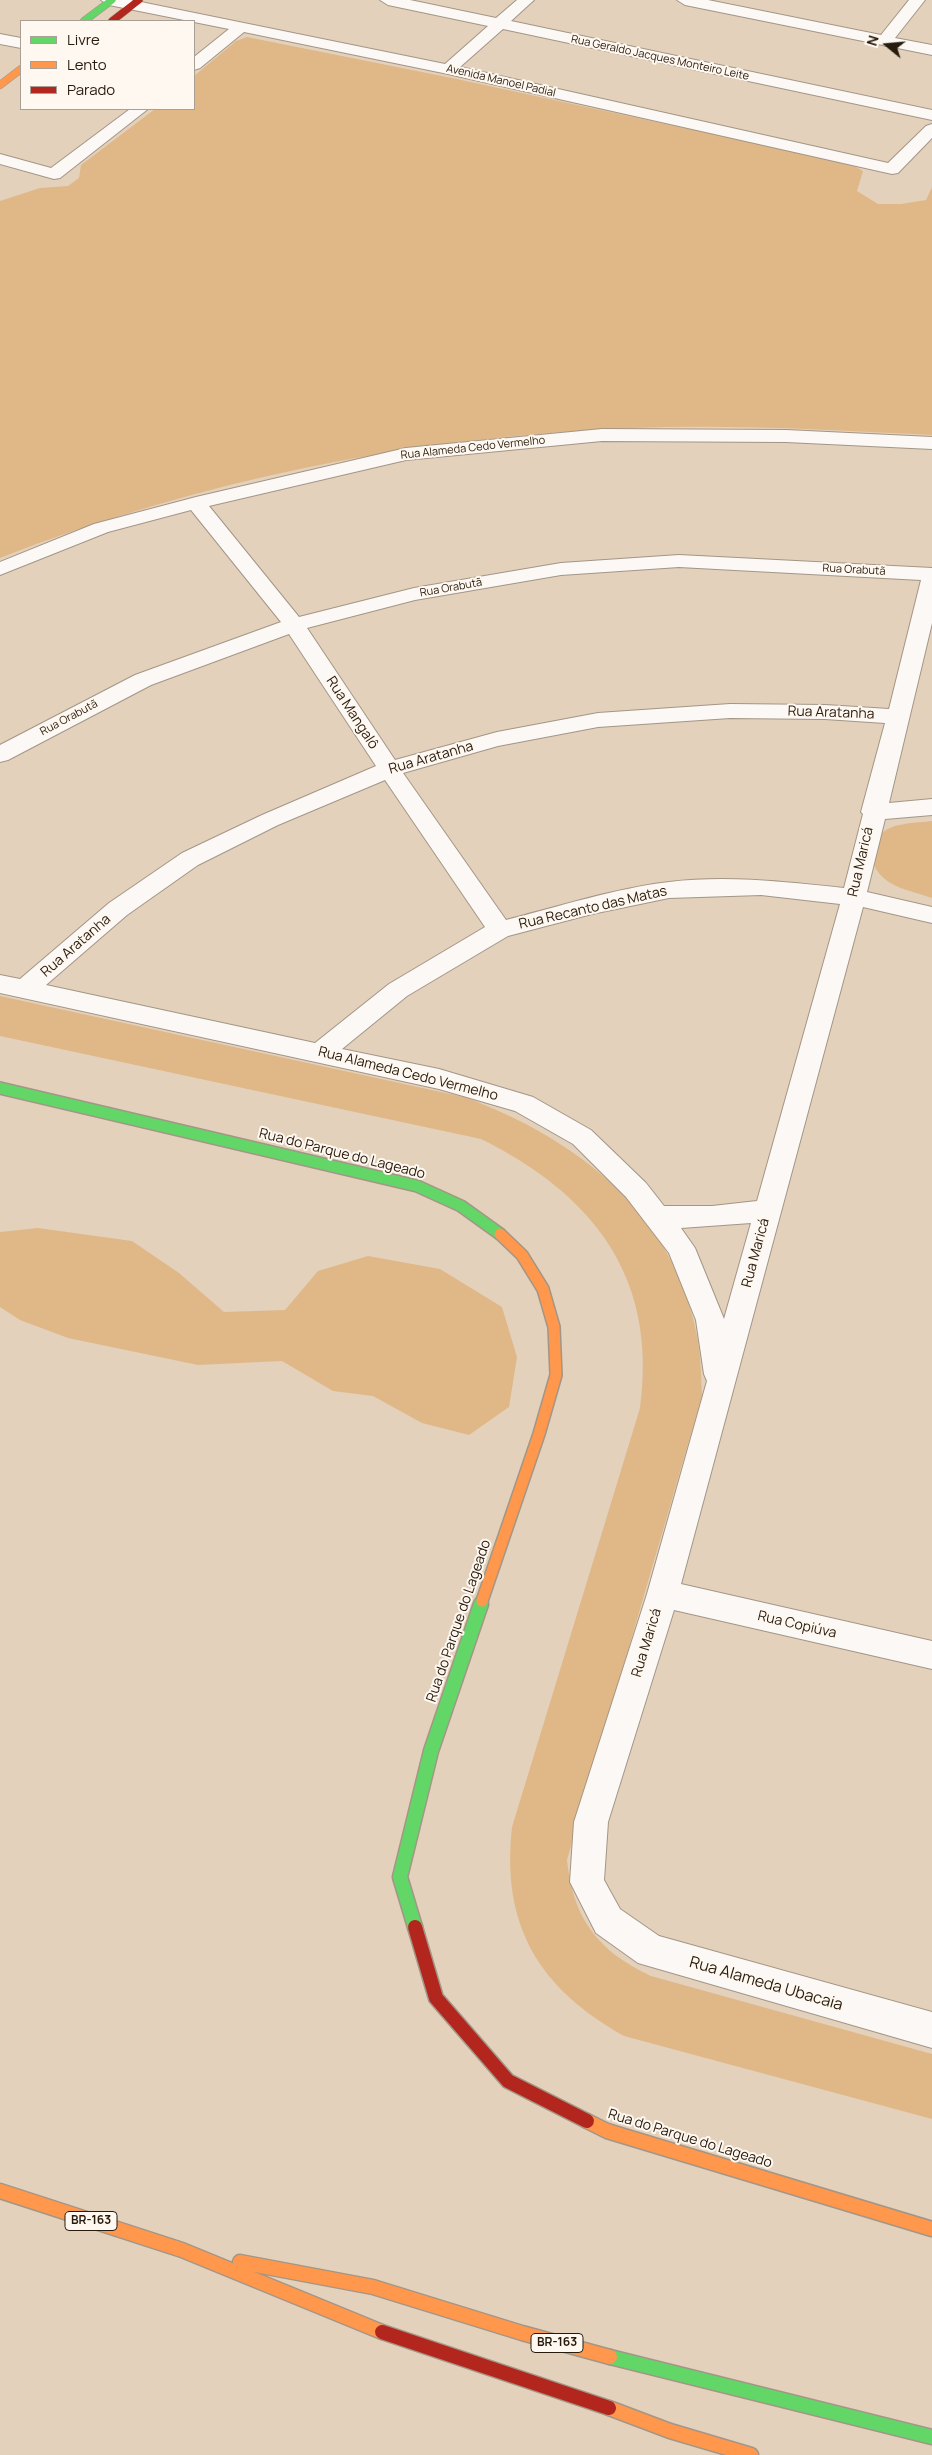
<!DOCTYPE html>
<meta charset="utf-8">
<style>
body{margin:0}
#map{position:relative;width:932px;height:2455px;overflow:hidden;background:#e3d1bc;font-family:Manrope,sans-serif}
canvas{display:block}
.legend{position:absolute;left:20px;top:20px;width:175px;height:90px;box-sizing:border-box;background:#fff8f0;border:1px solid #a9a095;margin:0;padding:6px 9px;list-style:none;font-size:15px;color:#271b0d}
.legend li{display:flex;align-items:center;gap:10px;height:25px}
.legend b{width:25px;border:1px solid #a9a095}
.north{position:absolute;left:862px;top:20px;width:50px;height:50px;-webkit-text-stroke:4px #fff8f0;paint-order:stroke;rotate:287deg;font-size:14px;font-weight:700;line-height:20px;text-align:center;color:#271b0d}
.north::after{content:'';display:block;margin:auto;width:18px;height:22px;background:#271b0d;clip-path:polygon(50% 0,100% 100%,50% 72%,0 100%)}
</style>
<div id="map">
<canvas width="932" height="2455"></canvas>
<ul class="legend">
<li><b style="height:6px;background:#63d668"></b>Livre</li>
<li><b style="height:6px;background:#ff974d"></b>Lento</li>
<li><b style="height:6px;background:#b3261e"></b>Parado</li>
</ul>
<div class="north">N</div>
</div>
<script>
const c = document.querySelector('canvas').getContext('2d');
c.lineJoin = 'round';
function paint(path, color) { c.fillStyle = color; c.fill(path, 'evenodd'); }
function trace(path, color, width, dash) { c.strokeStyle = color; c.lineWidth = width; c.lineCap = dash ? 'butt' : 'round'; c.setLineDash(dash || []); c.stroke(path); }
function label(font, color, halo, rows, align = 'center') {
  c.font = font + ' Manrope,sans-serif'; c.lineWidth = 4; c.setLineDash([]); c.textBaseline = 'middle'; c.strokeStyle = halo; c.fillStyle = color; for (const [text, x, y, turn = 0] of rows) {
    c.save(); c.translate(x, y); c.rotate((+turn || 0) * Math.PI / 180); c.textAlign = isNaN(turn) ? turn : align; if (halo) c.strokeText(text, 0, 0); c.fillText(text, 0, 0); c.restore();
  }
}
paint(new Path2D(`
 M247,37L457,79L851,164L863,171L857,191L878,204H901L926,200L932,187V435C832,430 732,424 632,428C416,437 202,479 0,558V201L40,188L68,186L79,178L81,165L155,109H194V76L236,41Z
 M932,821V898C907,889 883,888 872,861C874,854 875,844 879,837C888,822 917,823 932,821Z
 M0,996L464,1097C574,1137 675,1213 697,1336C701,1356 701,1376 702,1396L567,1860C573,1919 598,1951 651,1976L932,2054V2119L624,2036C539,1988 501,1926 512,1827L640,1408C658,1278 594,1195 481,1139L0,1036Z
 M38,1228L132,1241L179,1273L224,1312L285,1310L318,1271L368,1256L440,1269L502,1307L517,1357L509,1407L469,1435L422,1423L373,1396L333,1391L282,1361L198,1365L68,1338L20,1320L0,1307V1232Z`), '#e0b887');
const street = new Path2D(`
 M101,0H131L445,64L488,26L388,5L380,0H410L496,18L517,0H534L511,21L932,110V120L503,29L460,67L888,163L926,126L932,124V138L898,173L892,174L448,74L244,32L200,68L194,70V57L229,29L109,5Z
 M677,0H708L881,35L909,0H925L895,38L932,45V55L685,5Z
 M0,34L21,38V48L0,44Z
 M130,109H148L60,178L54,179L0,164V154L51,168Z
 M602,429L786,430L932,437V449L786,442L602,441L406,460L209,506L299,617L414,588L561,563L679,555L932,568V623L889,803L932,799V815L885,819L867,892L932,907V923L863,907L681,1584L932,1641V1669L674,1610L608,1822L604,1880L620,1909L659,1936L932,2012V2048L638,1963L596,1933L570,1882L574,1822L647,1594L707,1381L704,1374L696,1320L669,1253L626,1197L573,1144L515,1111L439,1089L0,993V975L20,979L109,903L182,853L262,815L376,766L289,634L151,685L8,760L0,762V745L135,675L281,622L191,510L108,532L0,575V562L94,524L196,497L406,448ZM679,567L921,580L889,709L825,705L730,704L598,713L497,732L395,760L307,628L415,600L561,575ZM730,718L825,719L885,723L861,812L863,814L844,888C786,882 728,875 669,882C617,888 557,907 506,920L403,773L498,746L598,727ZM385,780L485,927L389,984L315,1043L46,985L127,915L198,865L278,825ZM761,895L840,904L757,1201L712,1206H664L646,1183L591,1130L533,1097L439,1069L342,1049L407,996L508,936L592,914L669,898ZM751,1223L724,1319L695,1248L681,1228Z`);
const fastFar2 = new Path2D(`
 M84,21L112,0`);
const fastFar1 = new Path2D(`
 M0,1088L417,1186L461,1206L500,1234
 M481,1605L482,1601`);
const fast = new Path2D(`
 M415,1927L400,1877L431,1751L481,1604
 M610,2357L932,2437`);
const slowFar2 = new Path2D(`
 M0,85L21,69`);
const slowFar1 = new Path2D(`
 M482,1601L539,1434L556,1375L554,1327L543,1289L522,1255L500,1234`);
const slow = new Path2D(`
 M587,2121L607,2131L932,2229
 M0,2191L182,2250L382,2332
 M240,2262L373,2287L522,2333L610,2357
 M609,2408L670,2431L751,2455`);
const jamFar1 = new Path2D(`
 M112,21L139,0`);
const jam = new Path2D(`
 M415,1927L436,1998L508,2081L587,2121
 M382,2332L609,2408`);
trace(street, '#a39686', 2);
trace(fastFar2, '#a39686', 8);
trace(fastFar1, '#a39686', 14);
trace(fast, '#a39686', 17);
trace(slowFar2, '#a39686', 8);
trace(slowFar1, '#a39686', 14);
trace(slow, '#a39686', 17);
trace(jamFar1, '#a39686', 8);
trace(jam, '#a39686', 17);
paint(street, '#fbf8f5');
trace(fastFar2, '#63d668', 7);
trace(fastFar1, '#63d668', 11);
trace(fast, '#63d668', 14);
trace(slowFar2, '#ff974d', 7);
trace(slowFar1, '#ff974d', 11);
trace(slow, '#ff974d', 14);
trace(jamFar1, '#b3261e', 7);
trace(jam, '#b3261e', 14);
label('11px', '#271b0d', '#fff8f0', [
 ["Rua Geraldo Jacques Monteiro Leite",660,58,12],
 ["Avenida Manoel Padial",501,81,13],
 ["Rua Alameda Cedo Vermelho",473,448,-6],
 ["Rua Orabutã",854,570,3],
 ["Rua Orabutã",451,588,-10],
 ["Rua Orabutã",69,718,-28]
]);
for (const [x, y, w] of [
 [91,2221,52],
 [557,2343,52]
]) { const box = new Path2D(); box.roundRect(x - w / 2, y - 9.5, w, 19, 4); c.fillStyle = '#fff8f0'; c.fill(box); trace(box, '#271b0d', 1); }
label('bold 12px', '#271b0d', null, [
 ["BR-163",91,2221],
 ["BR-163",557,2343]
]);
label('14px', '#271b0d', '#fff8f0', [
 ["Rua Mangalô",352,713,57],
 ["Rua Aratanha",831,713,2],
 ["Rua Aratanha",431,758,-16],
 ["Rua Maricá",861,862,-77],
 ["Rua Recanto das Matas",593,908,-13],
 ["Rua Aratanha",76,946,-41],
 ["Rua Alameda Cedo Vermelho",408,1074,14],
 ["Rua do Parque do Lageado",342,1154,14],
 ["Rua Maricá",756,1253,-75],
 ["Rua do Parque do Lageado",459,1621,-71],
 ["Rua Copiúva",797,1625,13],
 ["Rua Maricá",647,1643,-73],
 ["Rua do Parque do Lageado",690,2139,17]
]);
label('16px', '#271b0d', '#fff8f0', [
 ["Rua Alameda Ubacaia",766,1984,16]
]);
</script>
